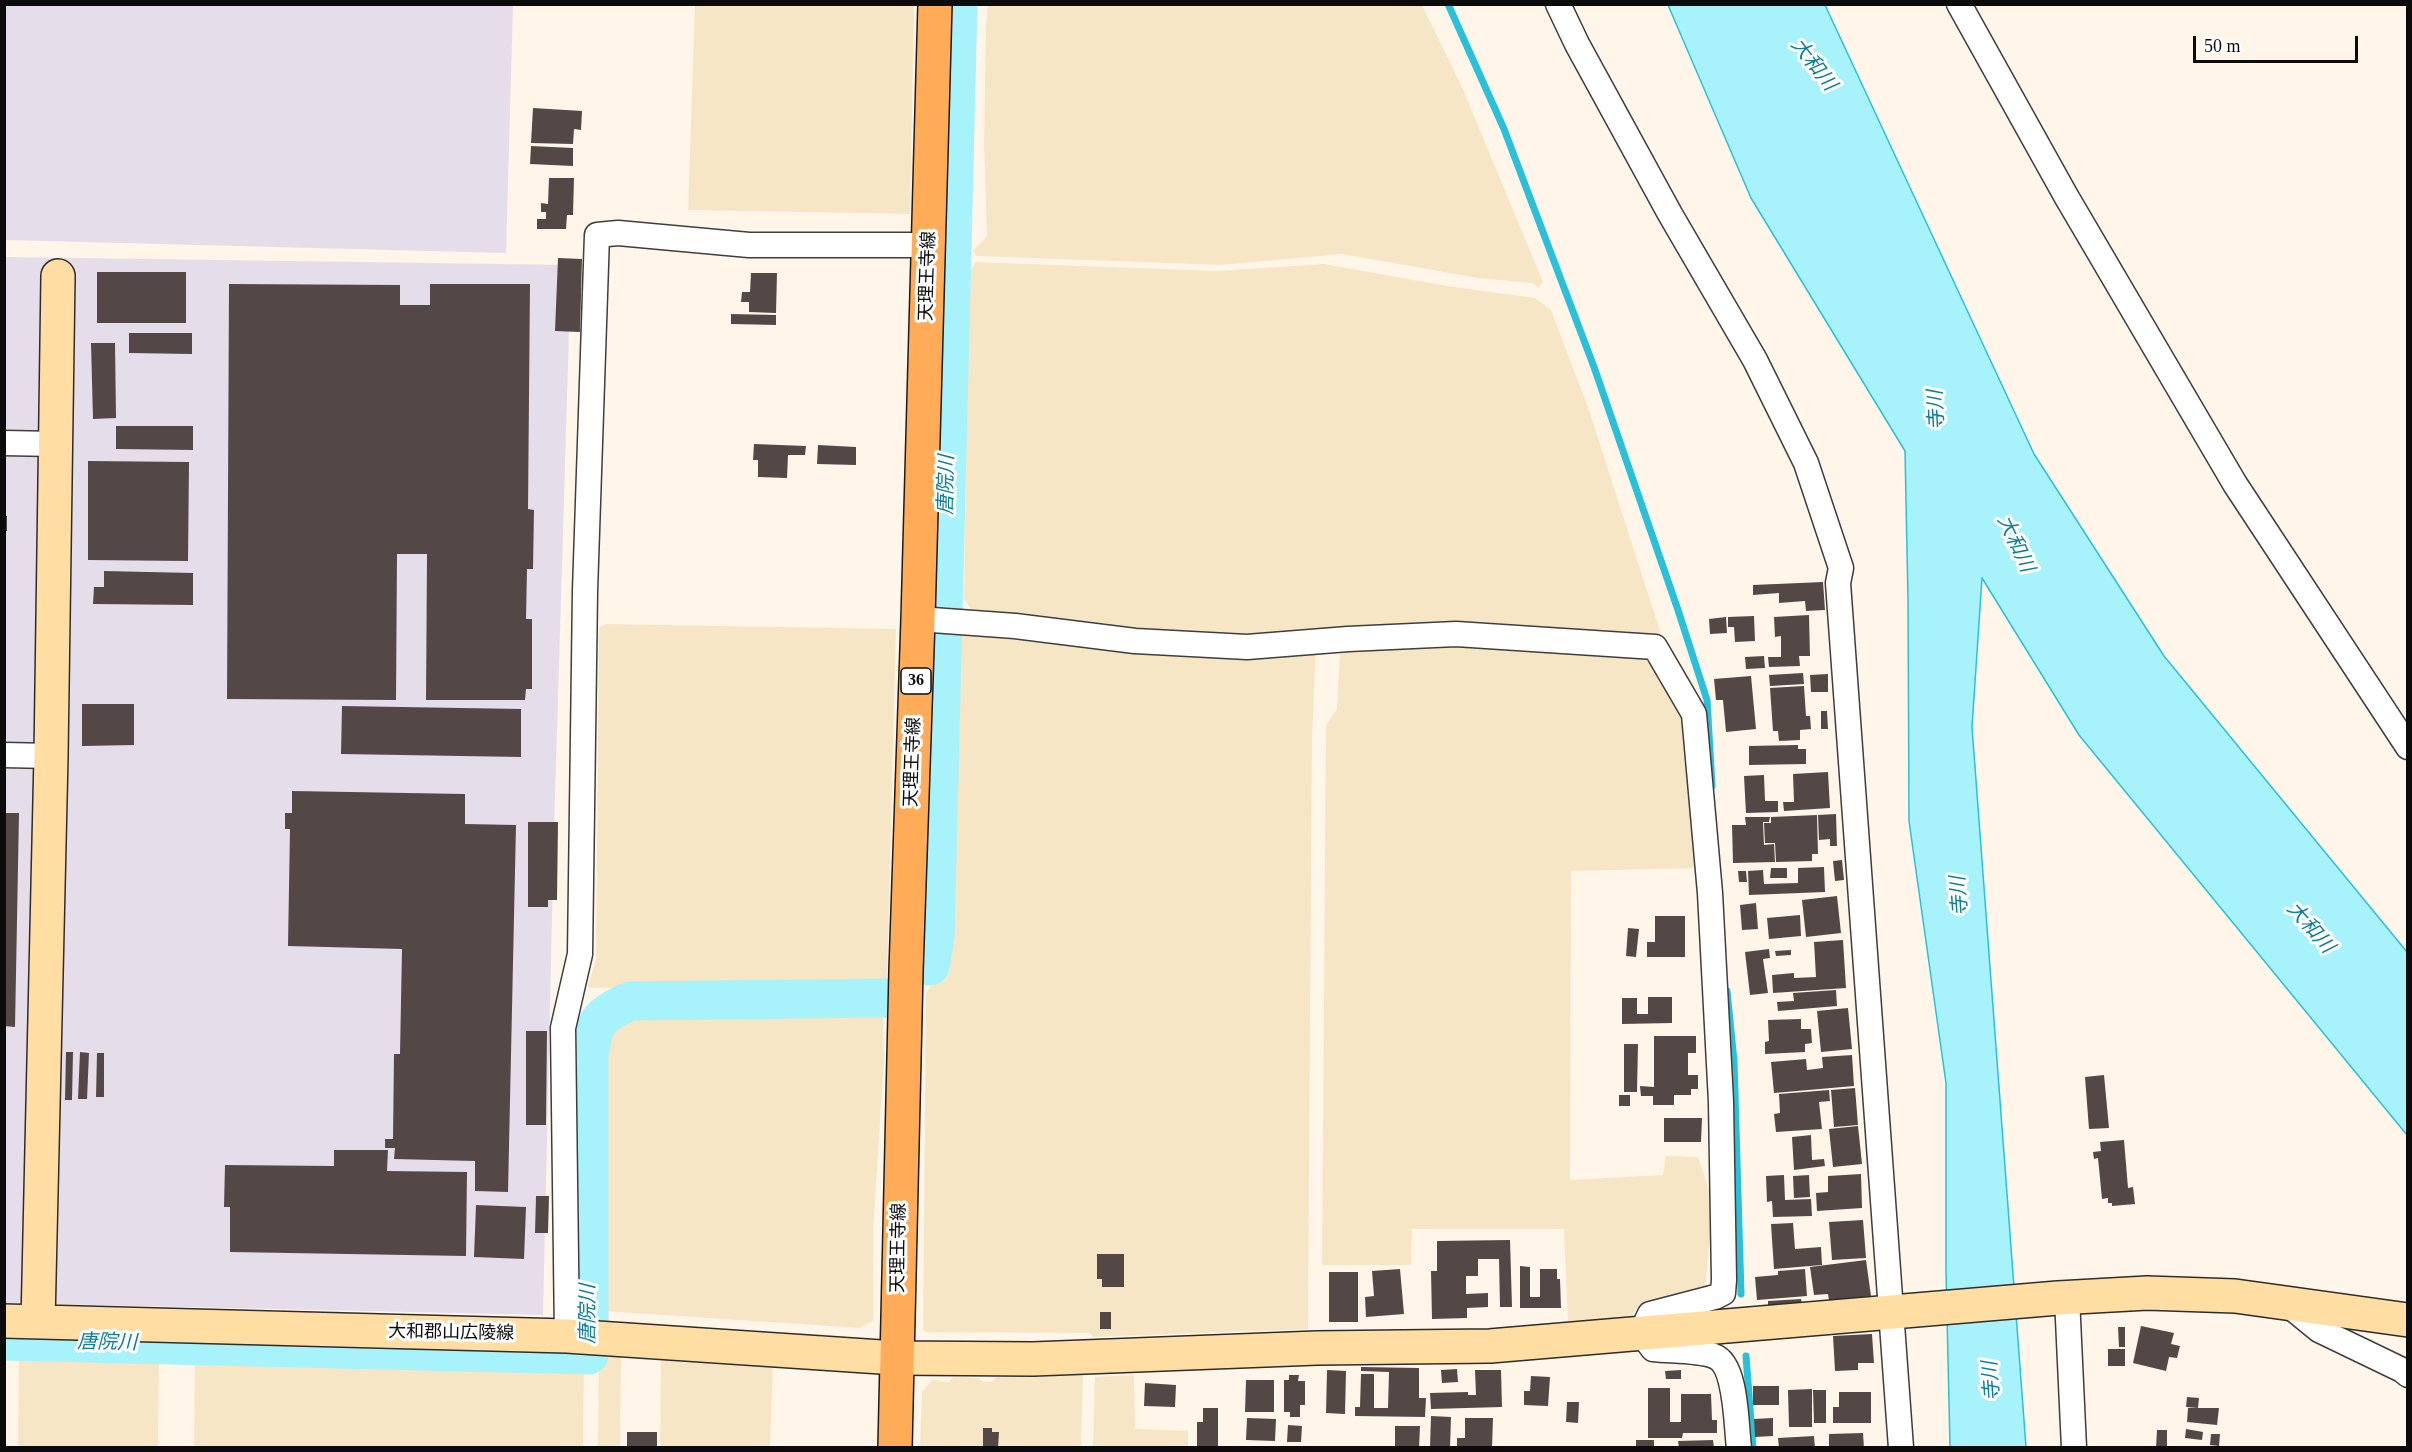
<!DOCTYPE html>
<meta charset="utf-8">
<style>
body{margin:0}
#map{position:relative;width:2412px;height:1452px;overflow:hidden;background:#fff5e8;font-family:"Times New Roman",serif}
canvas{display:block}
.frame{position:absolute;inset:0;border:6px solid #0b0b0b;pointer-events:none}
.scale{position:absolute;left:2193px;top:36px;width:165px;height:27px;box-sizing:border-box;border:3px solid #0b0b0b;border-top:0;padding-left:8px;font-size:18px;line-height:21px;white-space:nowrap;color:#0b0b0b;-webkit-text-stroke:4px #fff;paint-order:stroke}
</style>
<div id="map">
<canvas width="2412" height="1452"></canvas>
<div class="frame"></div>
<div class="scale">50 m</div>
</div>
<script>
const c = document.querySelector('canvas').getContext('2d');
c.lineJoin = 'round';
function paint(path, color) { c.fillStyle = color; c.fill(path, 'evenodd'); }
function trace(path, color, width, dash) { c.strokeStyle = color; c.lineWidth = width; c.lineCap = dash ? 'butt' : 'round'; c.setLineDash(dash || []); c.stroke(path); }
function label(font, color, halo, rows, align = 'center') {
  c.font = font + ' "Times New Roman","Noto Sans JP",serif'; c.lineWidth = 6; c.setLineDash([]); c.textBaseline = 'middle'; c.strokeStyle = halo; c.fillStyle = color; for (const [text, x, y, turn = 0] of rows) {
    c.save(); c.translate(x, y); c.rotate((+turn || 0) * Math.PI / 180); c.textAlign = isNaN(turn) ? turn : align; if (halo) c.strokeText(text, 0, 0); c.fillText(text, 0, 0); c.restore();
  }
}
paint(new Path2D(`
 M5,4L513,5L506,253L5,240Z
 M5,257L571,265L554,830L543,1315L5,1303Z`), '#e6ddeb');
paint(new Path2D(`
 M695,5H914L910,214L688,210Z
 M988,5H1422L1462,87L1543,282L1539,288L1532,283L1478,278L1342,254L1220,265L977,256L973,251L987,236L984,145L986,26Z
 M976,262L1217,271L1324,264L1447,286L1535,298L1551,310L1589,410L1660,631L1659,634L1414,623L1266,634L1111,628L971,609L964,599L969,273Z
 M606,624L896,629L887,980L884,984L591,988L588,986L596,960L599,627Z
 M963,630L1316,648L1312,737L1308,1329L1093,1337L1090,1333L926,1332L923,1329L926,994L943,966L951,933L960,635Z
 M1420,645L1647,654L1682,717L1698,868L1571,871L1570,1180L1663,1175L1666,1156L1698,1157L1713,1202L1705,1288L1640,1304L1631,1318L1568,1321L1564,1229H1412L1411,1265H1322L1326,725L1337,709L1340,649Z
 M883,1014L884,1060L873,1232V1321L860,1328L602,1311V1275L607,1273V1042L614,1029L633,1017Z
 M19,1346L159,1352L158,1447H18Z
 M195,1353L584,1363L583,1447H194Z
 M599,1353L621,1354L620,1447L598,1448Z
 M661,1356L773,1365L770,1447L660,1448Z
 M1083,1375L1081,1447L920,1448L922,1392L932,1380L949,1382L953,1377L979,1378L983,1382H991L996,1377Z
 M1134,1375L1135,1429L1188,1431V1447H1093L1095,1377Z`), '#f7e6c6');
const water = new Path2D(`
 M1668,5H1825L2034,454L2164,656L2407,952V1135L2079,735L1982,578L1972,727L2026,1447H1950L1946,1271V1083L1909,821L1908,600L1905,451L1751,198Z`);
paint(water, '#a8f2fc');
trace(water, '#28c1d9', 1.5);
trace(new Path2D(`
 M1448,4L1504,129L1594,367L1678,610L1707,700L1712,786
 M1727,991L1734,1061L1741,1294
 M1746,1356L1753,1448`), '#28c1d9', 7);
trace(new Path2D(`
 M930,966L935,938L958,4
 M4,1341L589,1355V1057C593,1022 598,1016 630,1001L886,998`), '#a8f2fc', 39);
paint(new Path2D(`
 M533,108L582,111L581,130L574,129L573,144L531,143Z
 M531,146L573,148V166L530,164Z
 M549,178H574L573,215H567L566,229H537V219H546V212H541V203L548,204Z
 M558,258L582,259L580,332L555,331Z
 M97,272H186V323H97Z
 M751,273H777L776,313L749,312V302H741L742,292H750Z
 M229,284L400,285V305H430V284H530L528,509L534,510L533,569H527L526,619H532V689H526L525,700H426L427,554H397L396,700L227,699Z
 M731,314L776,315V325L731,324Z
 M129,333H192V354L129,353Z
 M91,343H115L116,418L93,419Z
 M116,426H193V450L116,449Z
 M754,444L806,446L805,455H788L787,478L758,477V460H753Z
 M818,445L856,447V465L817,464Z
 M88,461L189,462L188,561L88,560Z
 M4,516H7V531H4Z
 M104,571L193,573V605L93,604L94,587H104Z
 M1823,582L1825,610L1806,611L1805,601L1779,603V593L1753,595V585Z
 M1809,615L1810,656H1799L1800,666L1769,667L1768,657H1781V636L1775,637L1774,617Z
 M1754,616L1755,641L1735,642L1734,627H1728V617Z
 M1726,617L1727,633L1710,634L1709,619Z
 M1764,656L1765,668L1746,669L1745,657Z
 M1803,673L1804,684L1770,686L1769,675Z
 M1828,674V692H1811L1810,675Z
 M1751,676L1756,729L1726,732L1723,700H1716L1714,679Z
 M1804,686L1806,716H1810L1811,729L1800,730V740L1779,741L1778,731H1773L1770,688Z
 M82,704H134V745L82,746Z
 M342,706L521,709V757L341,754Z
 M1821,711H1827L1828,729H1821Z
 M1798,745V749H1806V764L1749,765V746Z
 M1828,772L1830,808L1784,811L1783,802H1794L1793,774Z
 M1764,775L1765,801H1778V812L1746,813L1744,776Z
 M292,791L465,794V824L516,825L508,1192L475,1191V1161L394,1159L395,1148H385V1139H393L394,1054H400L402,949L288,946L290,829H285V813H292Z
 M4,813H19L15,1027L4,1026Z
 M1836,814L1837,846H1830V839L1819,840L1818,815Z
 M1817,815L1818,854H1812V861L1776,862L1775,843H1765L1764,823H1771V817Z
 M1745,817H1770L1769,822H1763L1764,845L1774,844L1775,862L1733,863L1732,825H1746Z
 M528,822H558L557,900H548V907H528Z
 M1842,860L1844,880L1835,881L1833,861Z
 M1824,867L1825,892L1749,895L1748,871L1763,870L1764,884L1798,883V868Z
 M1771,868H1787V878H1770Z
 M1738,871H1746L1747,882H1739Z
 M1837,896L1841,933L1806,937L1802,900Z
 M1756,903L1758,929L1742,930L1740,905Z
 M1800,915L1801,936L1769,939L1767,918Z
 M1655,916H1685V957H1647V942H1655Z
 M1628,928L1639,929L1636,957L1626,956Z
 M1843,940L1846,988L1773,993L1772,975L1794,973V978L1816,977L1814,942Z
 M1769,949L1770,958L1763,959L1768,993L1750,995L1745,952Z
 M1791,950V955L1776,956L1775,951Z
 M1836,990L1837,1006L1778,1011L1777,1002L1794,1001L1793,993Z
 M1648,997H1672V1023L1622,1024V998H1637V1014H1648Z
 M1848,1008L1852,1049L1821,1052L1817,1011Z
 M1801,1019V1029H1811L1812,1043L1805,1044V1052L1765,1054V1042L1769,1041L1768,1020Z
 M526,1031H547L546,1125H526Z
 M1654,1036H1696V1053H1688V1075H1698V1089H1691V1095H1674V1105H1653V1096H1641L1640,1086L1654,1087Z
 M1624,1044H1638L1637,1092H1624Z
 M66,1052H73L72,1100H65Z
 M80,1052L89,1053L87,1099H78Z
 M97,1053H104V1097H96Z
 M1852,1055L1854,1086L1774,1093L1771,1062L1806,1059L1807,1070L1823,1068L1822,1057Z
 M2104,1075L2109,1128L2089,1129L2085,1077Z
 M1855,1088L1858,1125L1834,1127L1831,1090Z
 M1829,1090L1830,1101L1819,1102L1822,1129L1776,1132L1774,1114L1780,1113L1779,1094Z
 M1619,1095H1630V1106H1619Z
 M1664,1118H1702L1701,1142H1664Z
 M1858,1126L1862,1164L1833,1167L1829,1129Z
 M1811,1135L1812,1160L1824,1159L1825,1166L1794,1170L1792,1137Z
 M2124,1140L2128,1188L2133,1187L2135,1204L2112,1206V1203H2108V1198L2102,1199L2098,1158L2094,1159L2093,1152L2101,1151L2100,1142Z
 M334,1150H388L387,1171L467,1172L466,1256L230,1252V1207H224L225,1165L334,1166Z
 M1861,1174L1862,1208L1817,1211L1816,1193L1828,1192V1176Z
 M1784,1175L1785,1200L1811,1199L1812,1216L1773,1217L1772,1201L1767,1202L1766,1176Z
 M1809,1175L1810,1197L1794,1198L1793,1176Z
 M536,1196H549L548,1233H535Z
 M476,1205L526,1207L524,1259L474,1257Z
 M1863,1220L1866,1258L1832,1260L1829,1222Z
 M1793,1223L1795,1249L1821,1247L1822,1265L1774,1269L1771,1224Z
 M1510,1240L1512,1307H1500L1499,1259H1478V1276H1466V1294L1488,1293V1307L1467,1308V1318L1432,1319L1431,1271H1437V1241Z
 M1097,1254H1124V1287H1102V1279H1097Z
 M1866,1260L1871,1296L1829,1301L1828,1294L1814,1295L1810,1267Z
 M1520,1266L1530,1267V1297H1540V1269H1557V1279H1560L1561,1308H1520Z
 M1400,1269L1404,1314L1366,1317L1365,1297L1374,1296L1372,1271Z
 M1805,1269L1807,1296L1757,1300L1755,1277L1778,1275V1271Z
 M1329,1272H1358V1322H1329Z
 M1801,1299L1802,1304L1768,1306V1301Z
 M1100,1312H1111V1329H1100Z
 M2141,1326L2174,1333L2171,1344L2180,1346L2177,1358L2169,1357L2166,1371L2133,1363Z
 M2118,1327H2125V1347H2119Z
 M1872,1334L1874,1363H1858V1370L1835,1371L1833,1336Z
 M2108,1349H2125V1366H2108Z
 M1361,1367L1419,1368V1398H1426L1425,1417L1355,1416V1407H1360L1361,1374H1374V1408H1388L1389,1372L1361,1371Z
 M1457,1369L1458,1382L1442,1383L1441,1370Z
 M1327,1370L1346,1371L1345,1414L1326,1413Z
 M1475,1370H1501L1502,1407L1431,1409L1430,1393L1468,1392V1395H1476Z
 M1681,1370V1379H1666L1665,1371Z
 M1289,1375H1299L1298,1381H1305V1405H1300V1417H1290V1412H1284V1380H1289Z
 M1531,1376L1550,1377L1548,1406L1524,1405V1391H1530Z
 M1246,1380H1274V1412H1245Z
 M1145,1383L1176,1385L1175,1407L1144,1406Z
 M1753,1386H1779V1405H1753Z
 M1648,1388H1670V1422H1681V1394H1711L1712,1420H1717V1433H1683L1682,1438H1648Z
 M1812,1389V1427H1789L1788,1390Z
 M1813,1390H1826V1423H1814Z
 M1839,1392H1871V1423H1833V1407H1839Z
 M2187,1397L2199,1398L2198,1408L2186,1407Z
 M1567,1402H1579L1578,1423L1566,1422Z
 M1203,1408H1218V1448H1197V1422H1203Z
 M2188,1408H2219L2217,1425L2187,1422Z
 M1431,1416L1451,1417L1450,1448H1430Z
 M1247,1418L1276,1419L1275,1441L1246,1440Z
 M1465,1418H1493L1492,1448H1457V1438H1465Z
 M1773,1418V1436L1755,1437L1754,1419Z
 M1288,1425L1302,1426L1301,1442H1287Z
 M1395,1426H1420L1419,1448H1395Z
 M983,1428H992V1432H999L998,1448H983Z
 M2186,1429L2203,1432L2202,1440L2185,1438Z
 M2157,1430H2167V1448H2156Z
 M627,1432H657V1448H627Z
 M1863,1433L1864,1448H1829V1434Z
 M2211,1434H2220L2219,1446L2210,1445Z
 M1814,1436L1815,1448H1779L1778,1438Z
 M1636,1440H1654V1448H1636Z
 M1713,1440L1714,1448H1679L1678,1441Z`), '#544846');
const street = new Path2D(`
 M1558,4L1577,44L1670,214L1755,360L1806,463L1841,568L1838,583L1901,1448
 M1959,4L2066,196L2235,484L2408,747
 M4,443L56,444
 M918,619L1015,626L1135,641L1247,647L1348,639L1456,634L1655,647L1694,714L1710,893L1721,1102L1724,1280L1723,1293L1715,1297L1650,1314L1641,1333L1653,1349C1671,1351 1698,1350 1714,1356C1737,1364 1736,1426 1739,1448
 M4,755L51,756
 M2067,1298L2074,1448
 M2286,1303L2319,1330L2402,1370L2408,1375
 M567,1336L563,1028L580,954L585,591L597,235L618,233L749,245H929`);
const secondary = new Path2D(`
 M4,1321L567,1336L896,1358L1033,1359L1317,1348L1490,1346L2058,1298L2147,1293L2235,1296L2408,1320
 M38,1322L51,756L58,276`);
const primary = new Path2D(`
 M895,1448L906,971L918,619L935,4`);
trace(street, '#3e3e3e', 27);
trace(secondary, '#2d2d2d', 36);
trace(primary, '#1c1c1c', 36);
trace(street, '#fff', 24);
trace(secondary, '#ffdda3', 33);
trace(primary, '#ffab58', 33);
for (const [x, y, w] of [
 [916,681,30]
]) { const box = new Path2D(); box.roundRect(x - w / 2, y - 13, w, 26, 4.5); c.fillStyle = '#fff'; c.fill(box); trace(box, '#0b0b0b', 1.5); }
label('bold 16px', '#0b0b0b', null, [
 ["36",916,681]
]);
label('18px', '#0b0b0b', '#fff', [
 ["天理王寺線",928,276,-88],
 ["天理王寺線",913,762,-88],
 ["天理王寺線",899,1248,-89],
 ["大和郡山広陵線",451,1333,1]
]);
label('italic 20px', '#0b7f97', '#fff', [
 ["大和川",1813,65,52],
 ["寺川",1937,410,-93],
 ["唐院川",947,485,-89],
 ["大和川",2015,544,65],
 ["寺川",1960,896,-94],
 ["大和川",2310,928,49],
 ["唐院川",589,1314,-90],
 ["唐院川",107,1343,1],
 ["寺川",1992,1381,-94]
]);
</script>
